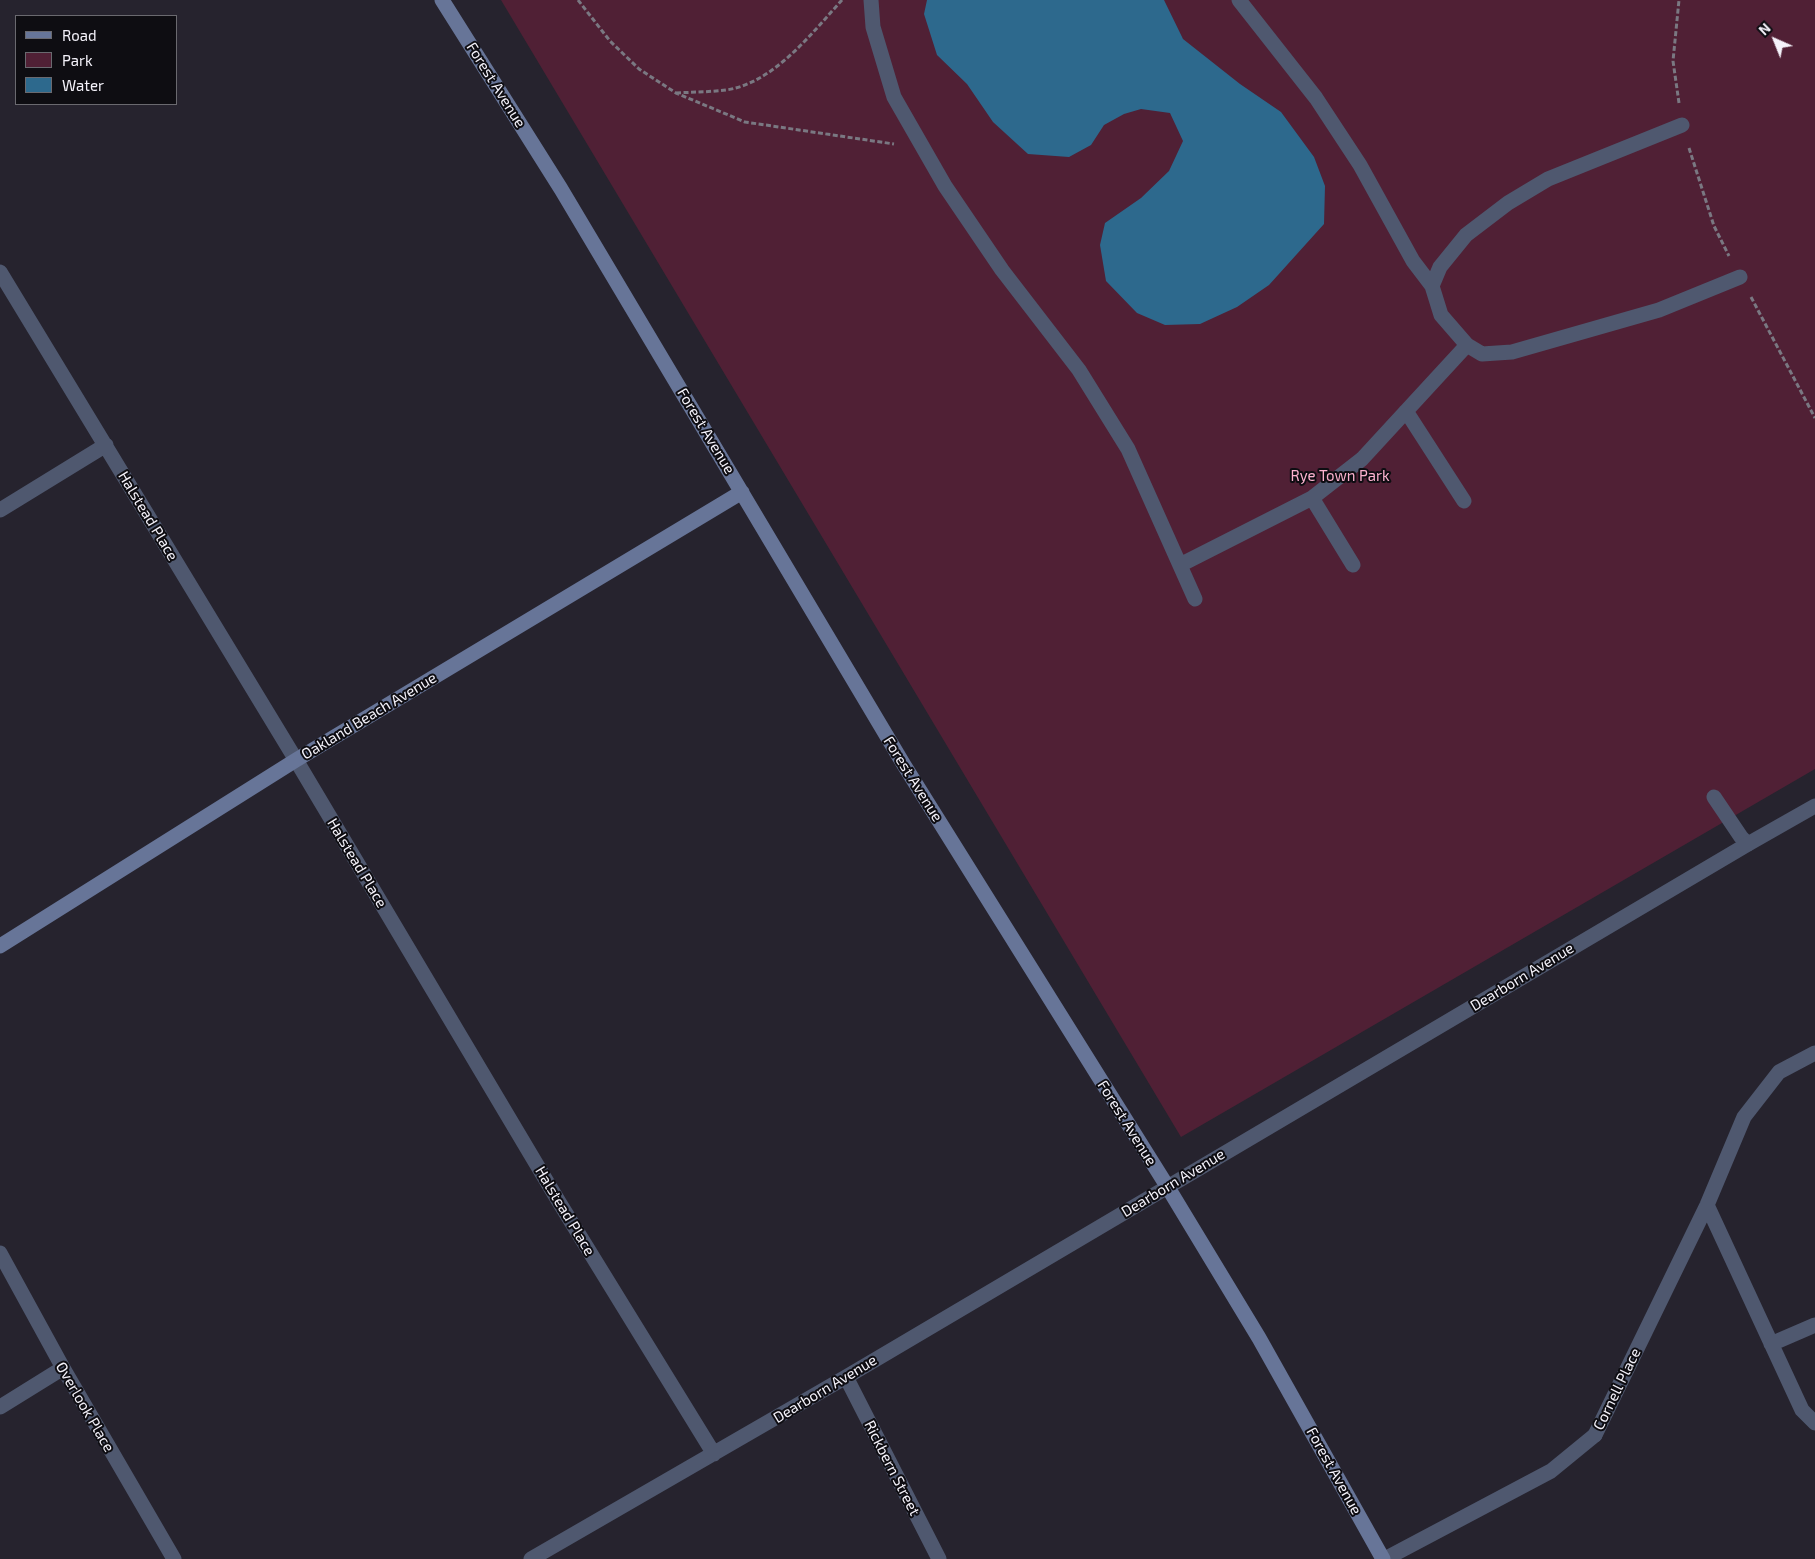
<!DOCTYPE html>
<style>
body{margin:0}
#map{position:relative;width:1815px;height:1559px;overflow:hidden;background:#26232e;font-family:"Exo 2",sans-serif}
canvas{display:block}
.legend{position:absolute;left:15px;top:15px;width:162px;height:90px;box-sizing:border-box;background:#0e0d12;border:1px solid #6a696f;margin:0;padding:6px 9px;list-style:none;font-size:15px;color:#f4f2fa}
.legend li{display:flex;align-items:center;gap:10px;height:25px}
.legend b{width:25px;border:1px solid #6a696f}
.north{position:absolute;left:1750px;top:15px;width:50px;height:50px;-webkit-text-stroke:4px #0e0d12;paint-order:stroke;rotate:316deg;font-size:14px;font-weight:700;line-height:20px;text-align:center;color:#f4f2fa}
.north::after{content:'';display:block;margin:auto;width:18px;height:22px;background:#f4f2fa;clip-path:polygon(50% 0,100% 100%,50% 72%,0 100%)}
</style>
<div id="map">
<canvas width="1815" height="1559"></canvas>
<ul class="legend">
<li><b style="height:6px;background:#677598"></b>Road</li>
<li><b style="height:14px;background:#502035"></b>Park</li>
<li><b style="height:14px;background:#2d698d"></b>Water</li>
</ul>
<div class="north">N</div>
</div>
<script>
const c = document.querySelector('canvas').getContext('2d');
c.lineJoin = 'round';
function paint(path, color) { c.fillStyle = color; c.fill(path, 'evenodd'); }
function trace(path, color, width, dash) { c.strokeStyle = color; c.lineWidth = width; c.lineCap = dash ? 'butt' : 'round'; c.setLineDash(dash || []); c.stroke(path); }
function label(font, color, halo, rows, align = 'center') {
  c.font = font + ' "Exo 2",sans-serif'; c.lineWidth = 4; c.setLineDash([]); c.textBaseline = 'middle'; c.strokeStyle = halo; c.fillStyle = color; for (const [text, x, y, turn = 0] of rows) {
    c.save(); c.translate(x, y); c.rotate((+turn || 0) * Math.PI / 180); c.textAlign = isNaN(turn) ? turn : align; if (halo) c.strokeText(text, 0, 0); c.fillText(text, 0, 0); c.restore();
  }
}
paint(new Path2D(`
 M501,0H1815V769L1181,1137Z`), '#502035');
paint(new Path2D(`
 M927,0H1164L1183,39L1240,84L1281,112L1314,157L1325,186L1324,224L1269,285L1237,307L1200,324L1165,325L1137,313L1106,281L1100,245L1105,223L1141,198L1169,171L1183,141L1170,113L1141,109L1124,114L1104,125L1091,145L1069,157L1028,154L993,122L967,84L937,55L924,14Z`), '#2d698d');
trace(new Path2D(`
 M578,0L610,41L639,69L676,93L745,122L894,144
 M676,93C693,92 710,92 726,90C774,83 811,34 842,0
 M1679,103L1673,61L1679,0
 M1689,148L1714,226L1729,256
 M1751,297L1815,418`), '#7a7882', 3, [5, 2.5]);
trace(new Path2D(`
 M1714,797L1741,837L1748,844
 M1707,1205L1802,1410L1815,1423
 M1771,1344L1815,1325
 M1595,1435L1707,1205L1744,1117L1779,1072L1815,1053`), '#4f586f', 15);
trace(new Path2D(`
 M871,0L873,27L894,97L945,186L1002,270L1079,370L1128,449L1195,599
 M1239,0L1316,98L1360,165L1413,261L1432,286
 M1682,125L1548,179L1508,203L1466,235L1440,267L1432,286L1441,315L1467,345L1482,354L1512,352L1659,310L1740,277
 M0,272L296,760L559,1202L714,1454
 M1406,411L1464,501
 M0,510L106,445
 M1180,565L1312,498
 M1353,565L1312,498L1362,459L1467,345
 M0,1253L63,1368L174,1559
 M846,1377L939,1559
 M0,1407L63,1368
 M531,1559L846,1377L1748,844L1815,806
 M1385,1559L1551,1471L1595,1435`), '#4f586f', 15);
trace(new Path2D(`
 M442,0L561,189L904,765L1167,1186L1259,1338L1383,1559
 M0,946L296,760L742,492`), '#677598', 15);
label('15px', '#f4f2fa', '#0e0d12', [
 ["Forest Avenue",496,85,58],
 ["Forest Avenue",706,431,59],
 ["Halstead Place",148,516,59],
 ["Oakland Beach Avenue",369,716,-31],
 ["Forest Avenue",913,779,58],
 ["Halstead Place",357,863,59],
 ["Dearborn Avenue",1522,977,-31],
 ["Forest Avenue",1127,1123,58],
 ["Dearborn Avenue",1173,1183,-31],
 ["Halstead Place",565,1211,59],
 ["Dearborn Avenue",825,1389,-31],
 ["Cornell Place",1617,1389,-64],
 ["Overlook Place",85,1407,60],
 ["Rickbern Street",892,1468,63],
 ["Forest Avenue",1334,1471,61]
]);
label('15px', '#fcb2cf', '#0e0d12', [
 ["Rye Town Park",1340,476]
]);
</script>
